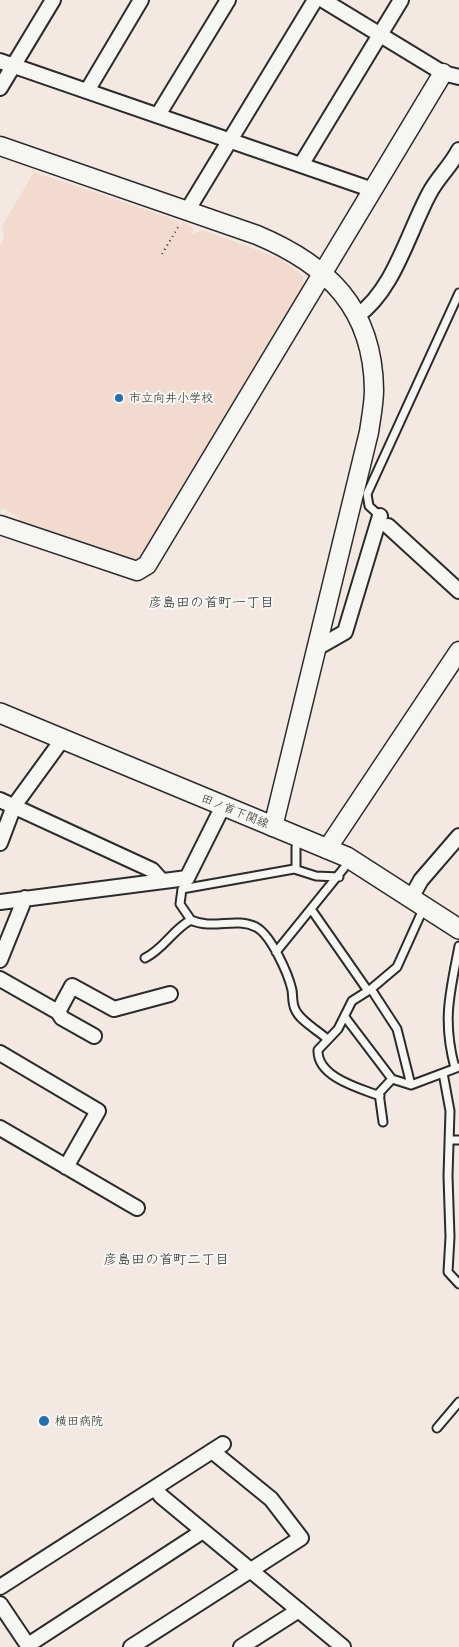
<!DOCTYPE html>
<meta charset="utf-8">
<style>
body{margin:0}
canvas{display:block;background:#f4e9e2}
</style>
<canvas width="459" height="1647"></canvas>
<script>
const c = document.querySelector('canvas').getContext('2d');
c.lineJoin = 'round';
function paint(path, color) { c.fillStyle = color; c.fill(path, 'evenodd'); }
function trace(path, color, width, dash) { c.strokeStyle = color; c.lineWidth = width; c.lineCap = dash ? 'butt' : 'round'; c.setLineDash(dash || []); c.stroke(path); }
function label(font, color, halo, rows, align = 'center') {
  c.font = font + ' Mali,"Klee One",sans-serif'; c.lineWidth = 4; c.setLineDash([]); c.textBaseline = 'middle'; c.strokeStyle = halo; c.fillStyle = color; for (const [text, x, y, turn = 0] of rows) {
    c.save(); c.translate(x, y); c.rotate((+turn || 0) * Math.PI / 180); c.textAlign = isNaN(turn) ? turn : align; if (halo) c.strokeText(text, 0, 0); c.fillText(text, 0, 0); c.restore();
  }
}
paint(new Path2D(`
 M34,172L176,220L181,226L183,222L194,228L192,234L203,230L279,258L303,276V288L143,556L135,561L18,522L20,518L3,508L0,511V246L4,239L2,226Z`), '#f2dacf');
const service = new Path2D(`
 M380,516L369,506L367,494L459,293
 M294,869L316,876L339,877
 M311,909L368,991
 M191,920C212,930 236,917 256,927C271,935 288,973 292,990C293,996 292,1003 295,1009C299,1020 317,1030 326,1038V1040
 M276,952L344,868
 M145,958C164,949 173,929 191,920L180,904L182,889L294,869L296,867V847
 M371,989L397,1029L411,1085
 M345,1017L392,1079
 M455,1068C442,1020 450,993 459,946
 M443,1073L450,1111L448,1176L450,1237L448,1272L459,1284
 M380,1096C359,1088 317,1077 318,1050L338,1029L352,1001L371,989L397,967L420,916
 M383,1122L379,1093L392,1079L411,1085L459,1067
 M449,1140H459
 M437,1428L459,1402`);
const minor = new Path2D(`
 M323,0L443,73L459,77
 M0,61L373,190
 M0,88L53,0
 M87,91L141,0
 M158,115L228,0
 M301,165L401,0
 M187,211L315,0
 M357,316C394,290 408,233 429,194C437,178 451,166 459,150
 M388,526L459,591
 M317,648L345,632L380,516
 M0,800L152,870L162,881
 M0,843L14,806L62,740
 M411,898L421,880L459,836
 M0,902L187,878L223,806
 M0,960L25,898
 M0,979L58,1012L72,986L114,1009L170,994
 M58,1012L62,1018L94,1036
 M0,1053L98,1111L66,1167
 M0,1128L137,1208
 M155,1488L161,1496L343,1647
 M0,1587L223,1444
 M0,1604L29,1647
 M28,1645L203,1531
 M131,1647L301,1538L271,1499L212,1451
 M241,1647L299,1610`);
const tertiary = new Path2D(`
 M0,146L257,235C328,265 373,308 374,390C374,403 371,418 369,432L273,827
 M0,525L137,571L147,565L443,73
 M327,849L459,651`);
const secondary = new Path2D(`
 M0,713L347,857L459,929`);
trace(service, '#2b2b2b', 11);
trace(minor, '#2b2b2b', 18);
trace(tertiary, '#2b2b2b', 21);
trace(secondary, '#2b2b2b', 22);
trace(new Path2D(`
 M162,254L180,224`), '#2b2b2b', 2, [1, 4]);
trace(service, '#f6f6f2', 7);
trace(minor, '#f6f6f2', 14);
trace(tertiary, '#f6f6f2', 18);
trace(secondary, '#f6f6f2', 19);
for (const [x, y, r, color] of [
 [119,398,5,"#1f6fb2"],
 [44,1421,6,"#1f6fb2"]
]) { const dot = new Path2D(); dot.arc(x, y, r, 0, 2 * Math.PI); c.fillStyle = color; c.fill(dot); trace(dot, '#f6f6f2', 2); }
label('12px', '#2b2b2b', '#f6f6f2', [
 ["市立向井小学校",129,398],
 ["横田病院",55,1421]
], 'left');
label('12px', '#2b2b2b', '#f6f6f2', [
 ["田ノ首下関線",235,811,22]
]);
label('14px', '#2b2b2b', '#f6f6f2', [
 ["彦島田の首町一丁目",211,603],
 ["彦島田の首町二丁目",166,1260]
]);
</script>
